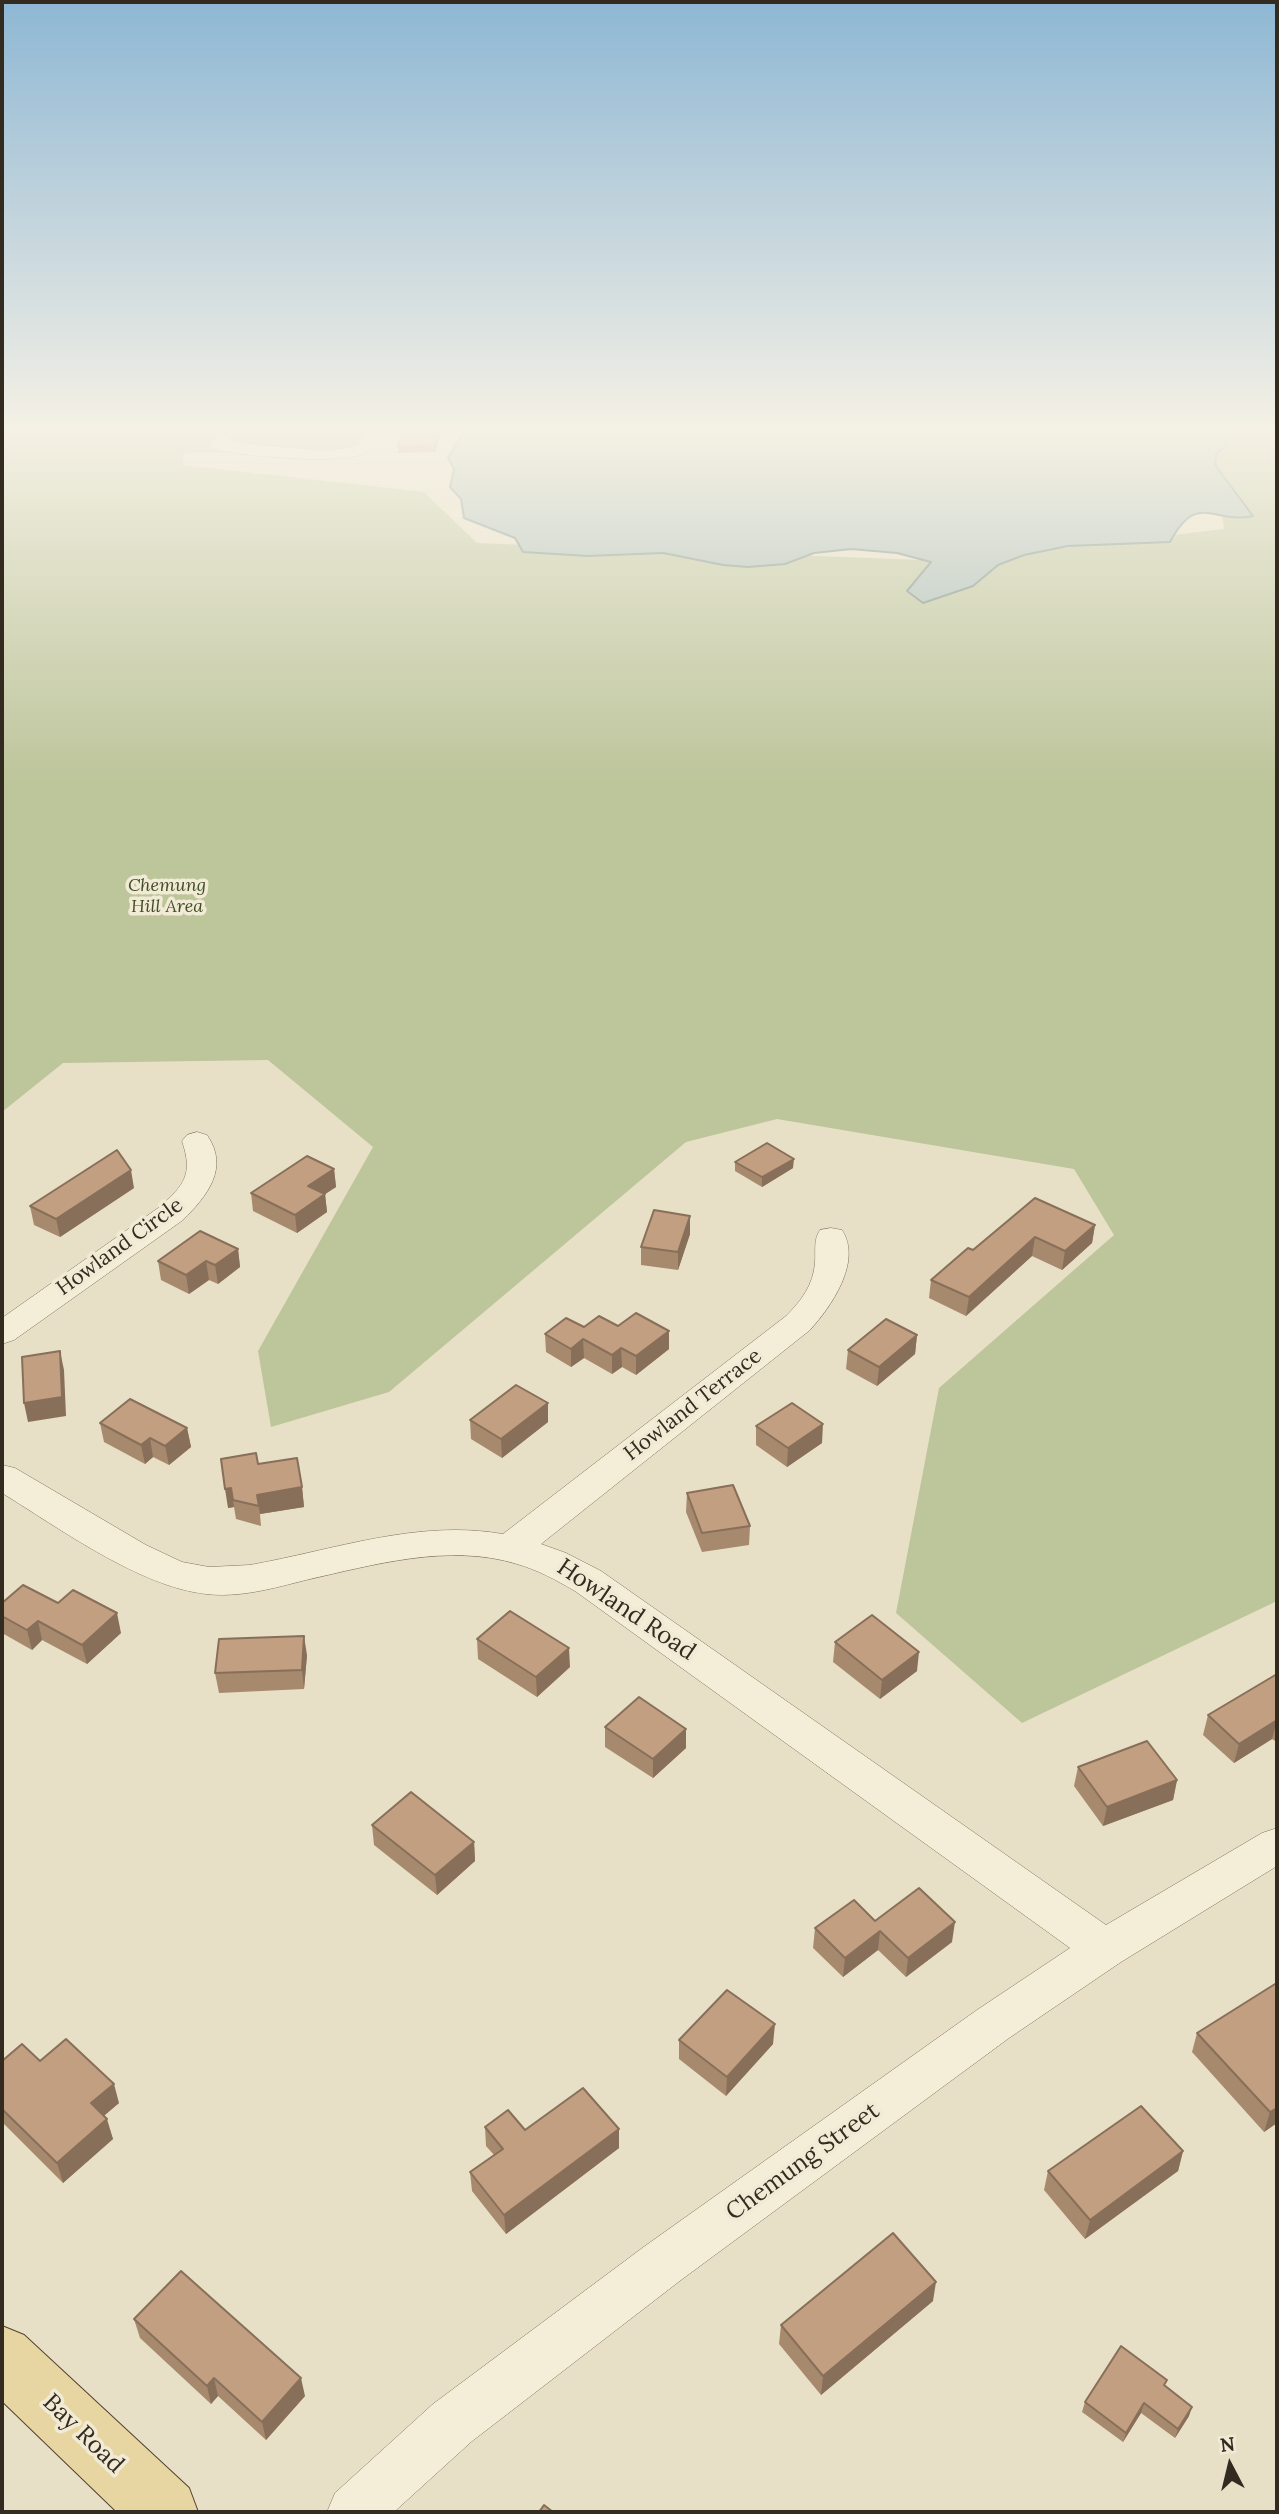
<!DOCTYPE html>
<style>
body{margin:0}
#map{position:relative;width:1279px;height:2514px;overflow:hidden;background:#e8e0c6;font-family:Lora,serif}
canvas{display:block}
.frame{position:absolute;inset:0;border:4px solid #332a20;pointer-events:none}
.north{position:absolute;left:1195px;top:2430px;width:70px;height:70px;-webkit-text-stroke:5px #f1ead4;paint-order:stroke;rotate:353deg;font-size:19px;font-weight:700;line-height:28px;text-align:center;color:#332a20}
.north::after{content:'';display:block;margin:auto;width:24px;height:32px;background:#332a20;clip-path:polygon(50% 0,100% 100%,50% 72%,0 100%)}
</style>
<div id="map">
<canvas width="1279" height="2514"></canvas>
<div class="frame"></div>
<div class="north">N</div>
</div>
<script>
const c = document.querySelector('canvas').getContext('2d');
c.lineJoin = 'round';
function paint(path, color) { c.fillStyle = color; c.fill(path, 'evenodd'); }
function trace(path, color, width, dash) { c.strokeStyle = color; c.lineWidth = width; c.lineCap = dash ? 'butt' : 'round'; c.setLineDash(dash || []); c.stroke(path); }
function label(font, color, halo, rows, align = 'center') {
  c.font = font + ' Lora,serif'; c.lineWidth = 7; c.setLineDash([]); c.textBaseline = 'middle'; c.strokeStyle = halo; c.fillStyle = color; for (const [text, x, y, turn = 0] of rows) {
    c.save(); c.translate(x, y); c.rotate((+turn || 0) * Math.PI / 180); c.textAlign = isNaN(turn) ? turn : align; if (halo) c.strokeText(text, 0, 0); c.fillText(text, 0, 0); c.restore();
  }
}
paint(new Path2D(`
 M2,430H374L347,451L183,453V465L424,492L477,543L950,561L1224,529L1210,430H1277V1601L1022,1723L896,1613L939,1388L1114,1235L1074,1169L777,1119L686,1142L389,1392L271,1427L258,1351L373,1147L268,1060L63,1063L2,1112Z`), '#bdc59b');
const water = new Path2D(`
 M471,430H1221L1227,438L1225,447L1216,454L1215,465L1253,516C1213,525 1198,490 1170,542L1068,546L1024,555L998,565L973,586L923,603L907,591L931,562L897,553L851,549L814,553L785,564L748,567L723,565L663,553L588,556L523,552L515,538L464,518L461,499L450,487L454,469L448,458L460,437Z`);
paint(water, '#a7bcb7');
trace(water, '#6f8984', 2);
const minor = new Path2D(`
 M219,430H235L229,441C254,444 340,457 359,444C364,440 366,435 368,430H384C381,438 377,448 369,452C342,466 243,456 212,449L210,445Z
 M197,1132L207,1135C230,1168 207,1196 183,1220L14,1340L2,1344V1318L161,1206C185,1184 193,1174 182,1141L187,1135Z
 M831,1228L842,1230C863,1262 830,1308 810,1330L541,1544L566,1553L601,1571L1106,1925L1262,1833L1277,1828V1866L1121,1962L1009,2038L681,2280L471,2442L394,2512H327L335,2493L433,2404L645,2246L977,2010L1070,1948L575,1591C556,1580 538,1570 517,1564C449,1543 373,1565 306,1580C274,1588 240,1598 206,1594C140,1587 59,1528 2,1493V1465L15,1468L146,1545L182,1562L209,1567L250,1565C334,1550 418,1519 503,1534L786,1316C802,1300 813,1285 815,1263C816,1251 813,1240 820,1230Z`);
const major = new Path2D(`
 M2,2326L24,2335L189,2488L198,2512H117L2,2401Z`);
trace(minor, '#81735e', 1);
trace(major, '#504131', 2);
paint(minor, '#f4edd8');
paint(major, '#e7d6a2');
paint(new Path2D(`
 M404,430H442L435,452L398,453V447Z
 M735,1162L793,1168L762,1187L735,1171Z
 M334,1169L336,1187L325,1194L327,1212L297,1233L253,1211L251,1193Z
 M134,1188L60,1237L34,1225L30,1206Z
 M1095,1225L1092,1243L1062,1270L1032,1256L966,1316L929,1298L931,1280L973,1250Z
 M690,1234L678,1270L641,1265V1247Z
 M238,1249L240,1267L218,1284L209,1280L189,1294L161,1280L158,1261Z
 M618,1326L669,1349L636,1375L622,1367L612,1374L584,1358L571,1367L546,1352L545,1334L584,1327Z
 M917,1335L915,1354L877,1386L846,1369L848,1350Z
 M470,1420L548,1422L502,1458L471,1439Z
 M100,1423L187,1428L191,1447L169,1465L153,1457L145,1464L104,1442Z
 M756,1426L822,1443L787,1467L756,1445Z
 M256,1453L258,1464L302,1487L304,1507L260,1514L261,1526L236,1519L234,1507L228,1508Z
 M687,1493L750,1526L749,1545L702,1552L686,1512Z
 M2,1603H58L121,1633L87,1664L42,1640L32,1650L2,1633Z
 M477,1639L570,1667L537,1697L478,1659Z
 M835,1642L917,1671L880,1699L833,1662Z
 M307,1655L304,1689L219,1693L215,1673Z
 M1277,1674V1742L1272,1739L1234,1763L1203,1735L1208,1715Z
 M605,1727L686,1748L653,1778L605,1747Z
 M1078,1767L1177,1780L1173,1800L1103,1826L1074,1786Z
 M372,1825L474,1842L475,1861L437,1895L374,1845Z
 M875,1921L952,1942L906,1977L878,1950L843,1977L813,1948L815,1928Z
 M1277,1986V2123L1264,2132L1192,2052L1197,2033Z
 M679,2040L773,2044L726,2096L679,2059Z
 M2,2061H40L119,2103L104,2116L113,2139L63,2183L2,2122Z
 M485,2127L525,2130L619,2148L506,2234L472,2191L470,2172L494,2155L486,2146Z
 M1183,2151L1178,2171L1085,2239L1044,2190L1048,2171Z
 M933,2301L821,2395L779,2344L781,2325Z
 M134,2319L305,2396L266,2440L218,2396L211,2404L140,2338Z
 M1165,2387L1189,2416L1175,2438L1141,2413L1123,2442L1082,2412L1085,2402Z`), '#a7896e');
paint(new Path2D(`
 M440,430H442L435,452V446Z
 M794,1159L793,1168L762,1187V1177Z
 M334,1169L336,1187L310,1204L308,1186Z
 M131,1170L134,1188L60,1237L56,1219Z
 M325,1194L327,1212L297,1233L295,1215Z
 M690,1216V1234L678,1270V1252Z
 M1095,1225L1092,1243L1062,1270L1065,1251Z
 M1035,1237L1032,1256L966,1316L969,1297Z
 M238,1249L240,1267L218,1284L215,1265Z
 M206,1261L209,1280L189,1294L186,1275Z
 M669,1331V1349L636,1375V1356Z
 M917,1335L915,1354L877,1386L879,1367Z
 M583,1339L584,1358L571,1367V1349Z
 M621,1348L622,1367L612,1374V1355Z
 M60,1351L64,1370L66,1416L28,1422L24,1403Z
 M548,1403V1422L502,1458L501,1439Z
 M823,1424L822,1443L787,1467L788,1448Z
 M187,1428L191,1447L169,1465L165,1446Z
 M150,1438L153,1457L145,1464L141,1445Z
 M302,1487L304,1507L260,1514L257,1495Z
 M231,1488L234,1507L228,1508L225,1489Z
 M117,1613L121,1633L87,1664L82,1645Z
 M38,1621L42,1640L32,1650L27,1630Z
 M304,1636L307,1655L304,1689L302,1670Z
 M569,1648L570,1667L537,1697L536,1677Z
 M919,1652L917,1671L880,1699L882,1680Z
 M1277,1720L1272,1739L1234,1763L1239,1744Z
 M686,1729V1748L653,1778V1759Z
 M1177,1780L1173,1800L1103,1826L1107,1807Z
 M474,1842L475,1861L437,1895L435,1875Z
 M955,1922L952,1942L906,1977L908,1958Z
 M880,1931L878,1950L843,1977L845,1958Z
 M775,2024L773,2044L726,2096L727,2077Z
 M114,2084L119,2103L96,2122L91,2103Z
 M1277,2108V2123L1264,2132L1270,2112Z
 M107,2119L113,2139L63,2183L57,2163Z
 M619,2129V2148L506,2234L504,2215Z
 M1183,2151L1178,2171L1085,2239L1090,2220Z
 M936,2282L933,2301L821,2395L823,2376Z
 M214,2378L218,2396L211,2404L207,2386Z
 M301,2378L305,2396L266,2440L262,2422Z
 M1144,2403L1141,2413L1123,2442L1126,2433Z
 M1192,2407L1189,2416L1175,2438L1178,2429Z`), '#886f5a');
const building = new Path2D(`
 M404,430H440L435,446L398,447Z
 M767,1143L794,1159L762,1177L735,1162Z
 M117,1150L131,1170L56,1219L30,1206Z
 M307,1156L334,1169L308,1186L325,1194L295,1215L251,1193Z
 M1035,1198L1095,1225L1065,1251L1035,1237L969,1297L931,1280L968,1248L973,1250Z
 M654,1210L690,1216L678,1252L641,1247Z
 M200,1231L238,1249L215,1265L206,1261L186,1275L158,1261Z
 M636,1313L669,1331L636,1356L621,1348L612,1355L583,1339L571,1349L545,1334L566,1318L584,1327L599,1316L618,1326Z
 M886,1319L917,1335L879,1367L848,1350Z
 M60,1351L62,1397L24,1403L22,1357Z
 M516,1385L548,1403L501,1439L470,1420Z
 M130,1399L187,1428L165,1446L150,1438L141,1445L100,1423Z
 M792,1403L823,1424L788,1448L756,1426Z
 M256,1453L258,1464L297,1458L302,1487L257,1495L259,1506L233,1500L231,1488L225,1489L221,1459Z
 M733,1485L750,1526L702,1533L687,1493Z
 M23,1585L58,1603L73,1590L117,1613L82,1645L38,1621L27,1630L2,1616V1603Z
 M510,1611L569,1648L536,1677L477,1639Z
 M872,1615L919,1652L882,1680L835,1642Z
 M304,1636L302,1670L215,1673L219,1639Z
 M1277,1674V1720L1239,1744L1208,1715Z
 M639,1697L686,1729L653,1759L605,1727Z
 M1147,1741L1177,1780L1107,1807L1078,1767Z
 M411,1792L474,1842L435,1875L372,1825Z
 M919,1888L955,1922L908,1958L880,1931L845,1958L815,1928L854,1900L875,1921Z
 M1275,1984L1277,1986V2108L1270,2112L1197,2033Z
 M727,1990L775,2024L727,2077L679,2040Z
 M66,2039L114,2084L91,2103L107,2119L57,2163L2,2109V2061L22,2044L40,2061Z
 M583,2088L619,2129L504,2215L470,2172L503,2149L485,2127L508,2110L525,2130Z
 M1141,2106L1183,2151L1090,2220L1048,2171Z
 M893,2233L936,2282L823,2376L781,2325Z
 M181,2271L301,2378L262,2422L214,2378L207,2386L134,2319Z
 M1121,2346L1167,2380L1164,2385L1192,2407L1178,2429L1144,2403L1126,2433L1085,2402Z
 M544,2505L553,2512H539Z`);
paint(building, '#c29f80');
trace(building, '#886f5a', 2);
const sky = c.createLinearGradient(0, 0, 0, 782);
sky.addColorStop(0, '#8eb7d4');
sky.addColorStop(0.55, '#f5f1e5');
sky.addColorStop(1, '#f5f1e500');
c.fillStyle = sky;
c.fillRect(0, 0, 1279, 782);
label('italic 18px', '#424d29', '#f1ead4', [
 ["Chemung",167,886],
 ["Hill Area",167,907]
]);
label('21px', '#332a20', '#f1ead4', [
 ["Howland Circle",120,1247,-36],
 ["Howland Terrace",693,1405,-38]
]);
label('24px', '#332a20', '#f1ead4', [
 ["Howland Road",626,1610,34],
 ["Chemung Street",803,2162,-36],
 ["Bay Road",83,2434,44]
]);
</script>
